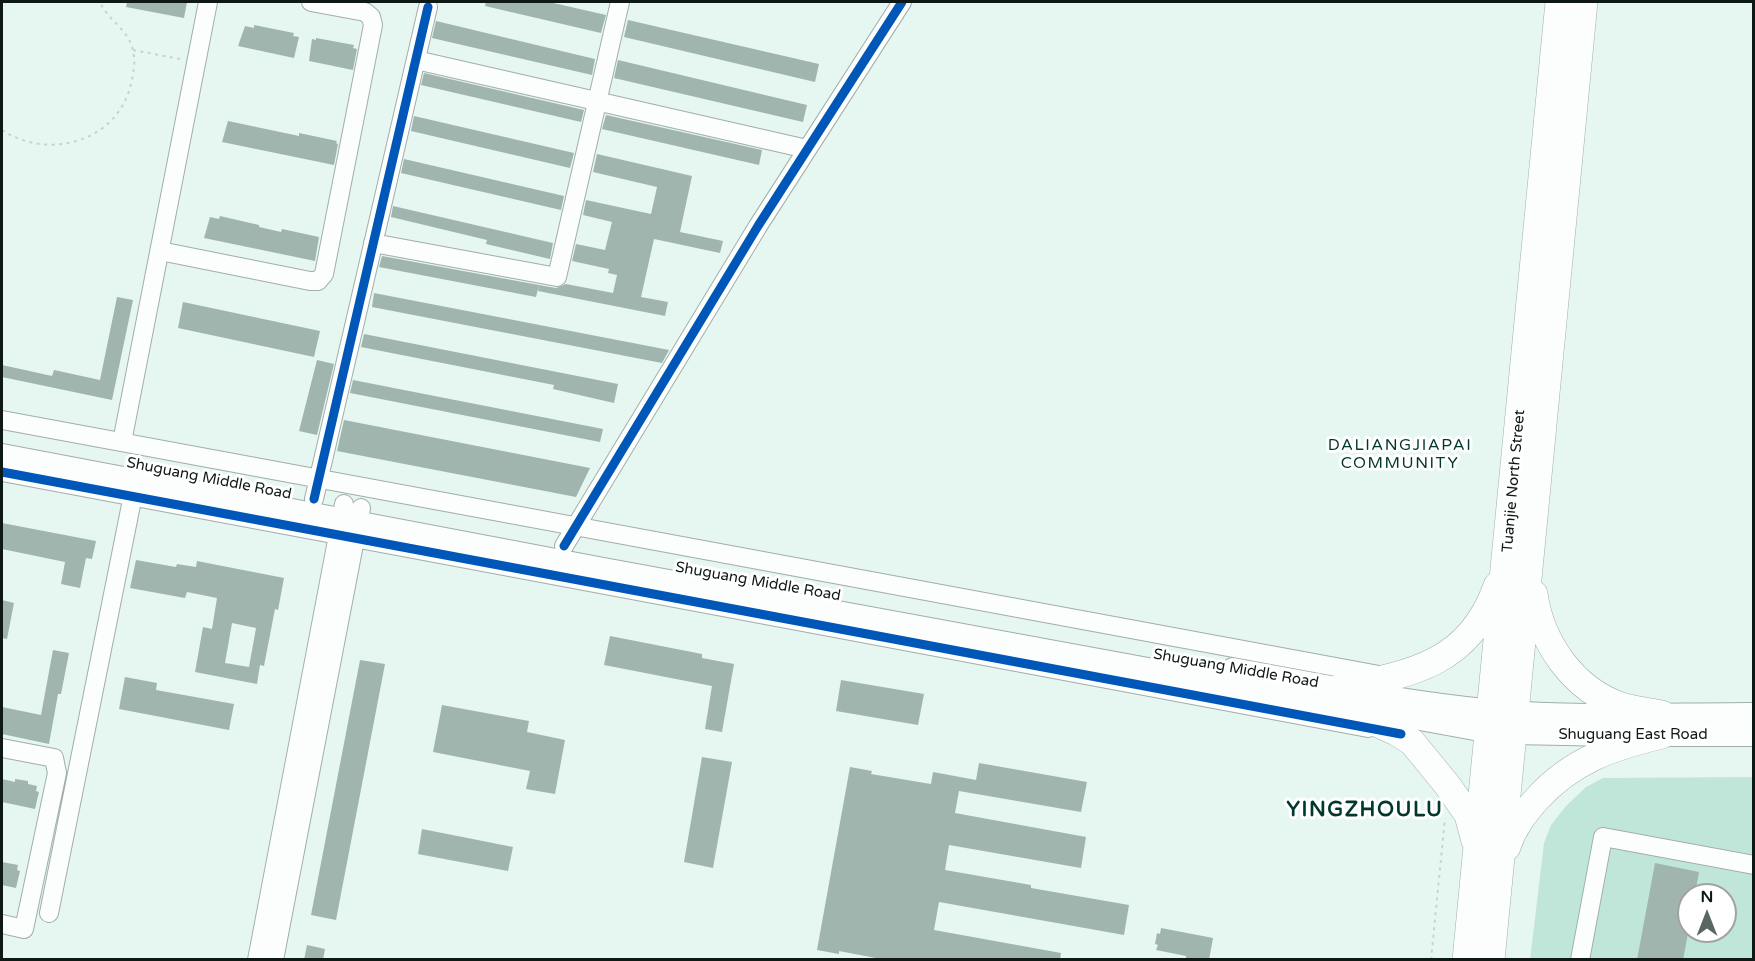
<!DOCTYPE html>
<style>
body{margin:0}
#map{position:relative;width:1755px;height:961px;overflow:hidden;background:#e6f6f1;font-family:"Varela Round",sans-serif}
canvas{display:block}
.frame{position:absolute;inset:0;border:3px solid #0e1916;pointer-events:none}
.north{position:absolute;left:1677px;top:883px;width:60px;height:60px;box-sizing:border-box;background:#fff;border:2px solid #9fa3a2;border-radius:50%;rotate:0deg;font-size:16px;font-weight:700;line-height:24px;text-align:center;color:#0e1916}
.north::after{content:'';display:block;margin:auto;width:21px;height:27px;background:#5a6663;clip-path:polygon(50% 0,100% 100%,50% 72%,0 100%)}
</style>
<div id="map">
<canvas width="1755" height="961"></canvas>
<div class="frame"></div>
<div class="north">N</div>
</div>
<script>
const c = document.querySelector('canvas').getContext('2d');
c.lineJoin = 'round';
function paint(path, color) { c.fillStyle = color; c.fill(path, 'evenodd'); }
function trace(path, color, width, dash) { c.strokeStyle = color; c.lineWidth = width; c.lineCap = dash ? 'butt' : 'round'; c.setLineDash(dash || []); c.stroke(path); }
function label(font, color, halo, rows, align = 'center') {
  c.font = font + ' "Varela Round",sans-serif'; c.lineWidth = 6; c.setLineDash([]); c.textBaseline = 'middle'; c.strokeStyle = halo; c.fillStyle = color; for (const [text, x, y, turn = 0] of rows) {
    c.save(); c.translate(x, y); c.rotate((+turn || 0) * Math.PI / 180); c.textAlign = isNaN(turn) ? turn : align; if (halo) c.strokeText(text, 0, 0); c.fillText(text, 0, 0); c.restore();
  }
}
paint(new Path2D(`
 M1753,777V959L1530,960L1544,843L1551,825L1566,806L1586,787L1603,778ZM1689,895H1725V931H1689Z`), '#c0e6da');
paint(new Path2D(`
 M127,2H187L184,18L126,7Z
 M486,2H549L606,15L601,33L485,6Z
 M628,20L819,64L815,82L624,37Z
 M436,21L595,59L592,75L432,38Z
 M254,25L294,33L293,36L299,37L294,58L238,46L245,26L254,28Z
 M316,38L354,45L353,48L357,49L353,70L309,61L312,39L316,40Z
 M618,60L807,105L803,122L614,78Z
 M424,73L584,110L581,122L421,85Z
 M606,115L762,150L759,165L602,129Z
 M414,116L574,153L570,168L411,131Z
 M228,121L299,136V133L337,141L336,143L338,144L334,165L222,142Z
 M597,154L692,176L680,232L723,241L720,253L654,239L641,297L668,302L665,316L538,291L539,285L556,288L566,284L613,293L617,275L608,273L609,269L572,261L576,244L605,250L612,222L583,215L586,200L651,214L657,187L593,172Z
 M404,159L564,196L561,210L401,173Z
 M393,206L553,243L550,259L486,244L487,240L391,217Z
 M220,216L259,225V227L281,232L282,229L319,237L315,261L204,238L210,217L219,219Z
 M382,256L539,285L536,297L379,267Z
 M374,293L669,350L668,352L662,363L372,307Z
 M117,297L133,300L112,400L2,377V365L52,376L54,370L100,380Z
 M183,302L320,331L314,357L178,328Z
 M364,334L618,384L614,403L553,389L554,385L361,347Z
 M317,360L334,364L317,435L299,431Z
 M353,380L603,429L600,442L350,393Z
 M344,420L590,468L576,497L337,451Z
 M2,523L96,541L92,559L86,558L80,588L61,584L65,562L2,549Z
 M136,560L176,567L177,564L196,567L197,561L284,578L278,610L275,609L264,666L260,665L257,684L195,672L203,627L212,629L217,598L187,592L185,598L130,588ZM232,623L256,628L249,667L225,663Z
 M2,600L14,603L7,639L2,638Z
 M610,636L702,654V658L734,664L722,732L705,729L712,686L604,665Z
 M53,650L69,653L61,694H58L49,744L2,734V707L41,715Z
 M360,660L385,664L336,920L311,915Z
 M125,677L157,683L156,690L234,704L229,730L119,709Z
 M841,680L924,694L918,725L836,711Z
 M442,705L529,721L527,732L565,740L555,794L526,789L530,771L433,752Z
 M702,757L732,762L713,868L684,862Z
 M979,763L1087,782L1081,812L959,791L955,813L1086,837L1081,868L949,845L945,870L1031,885V888L1129,905L1124,935L939,902L934,930L1061,953L1060,960H886L839,951V954L817,950L850,767L872,771L871,774L931,784L933,772L976,780Z
 M2,779L15,782V779L28,781V784L37,786L36,791L39,792L35,809L2,802Z
 M422,829L513,847L508,871L418,854Z
 M2,862L18,865L17,870L20,871L16,888L2,885Z
 M1655,863L1699,872L1695,895H1689V928L1683,960H1637Z
 M1161,928L1213,938L1209,960H1186V956L1156,950L1158,945L1155,944L1157,933L1160,934Z
 M307,945L325,949L323,960H304Z`), '#a1b5af');
const minor = new Path2D(`
 M416,60L807,149
 M373,243L557,277L620,2
 M160,251L310,281H318L324,274L373,25L371,17L365,12L311,2
 M2,420L1379,675
 M122,442L208,2
 M2,472L1368,728
 M314,499L428,7
 M564,546L758,226L902,2
 M2,748L54,758L57,773L24,929L2,924
 M49,913L135,485
 M257,960L344,504
 M274,960L361,508
 M1580,960L1603,837L1754,865`);
const major = new Path2D(`
 M2,455L598,568L1480,730L1513,733L1615,735H1754
 M1233,669C1320,685 1407,703 1494,711C1580,718 1667,714 1754,714`);
const highway = new Path2D(`
 M1534,594C1541,643 1573,689 1621,706C1635,710 1649,712 1662,714
 M1339,688C1412,674 1469,664 1497,586
 M1334,704L1396,732L1412,742L1448,786L1468,815L1475,841
 M1507,847C1513,828 1524,814 1536,800C1572,760 1612,747 1662,735
 M1466,960L1559,2
 M1491,960L1584,2`);
trace(minor, '#a2aeaa', 20);
trace(major, '#a2aeaa', 24);
trace(highway, '#a2aeaa', 28);
trace(new Path2D(`
 M133,50L180,59
 M2,130C47,160 114,143 130,88C133,76 136,63 133,51C129,29 108,21 100,2
 M1431,960L1445,818`), '#ccd1d0', 2, [3, 4.5]);
trace(minor, '#fbfefd', 18);
trace(major, '#fbfefd', 22);
trace(highway, '#fbfefd', 27);
trace(new Path2D(`
 M2,472L1401,734
 M314,499L428,7
 M564,546L758,226L902,2`), '#0057b8', 9);
label('15px', '#0e1916', '#fff', [
 ["Shuguang Middle Road",209,479,11],
 ["Tuanjie North Street",1514,481,-85],
 ["Shuguang Middle Road",758,582,10],
 ["Shuguang Middle Road",1236,669,10],
 ["Shuguang East Road",1633,735]
]);
c.letterSpacing = '1.5px';
label('16px', '#00382c', '#fff', [
 ["DALIANGJIAPAI",1400,446],
 ["COMMUNITY",1400,464]
]);
c.letterSpacing = '0px';
c.letterSpacing = '1.5px';
label('bold 21px', '#00382c', '#fff', [
 ["YINGZHOULU",1365,810]
]);
c.letterSpacing = '0px';
</script>
